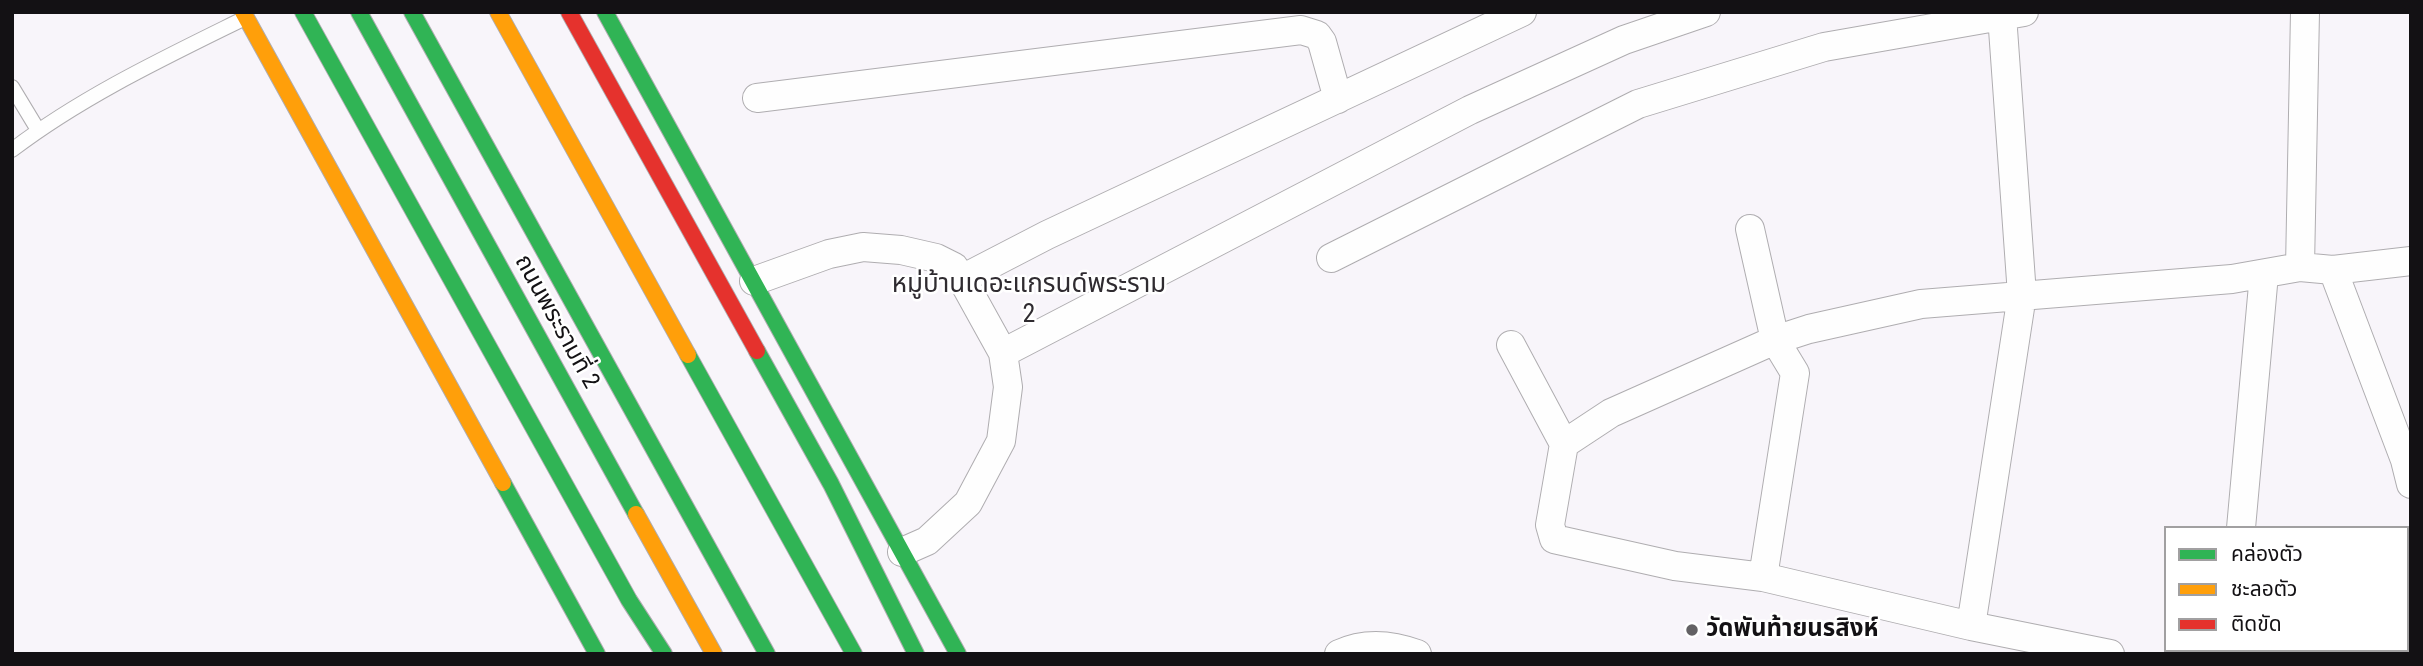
<!DOCTYPE html>
<meta charset="utf-8">
<style>
body{margin:0}
#map{position:relative;width:2423px;height:666px;overflow:hidden;background:#f8f5fa;font-family:"Roboto Condensed","Noto Sans Thai",sans-serif}
canvas{display:block}
.frame{position:absolute;inset:0;border:14px solid #131114;pointer-events:none}
.legend{position:absolute;left:2164px;top:526px;width:245px;height:126px;box-sizing:border-box;background:#fff;border:2px solid #a1a0a1;margin:0;padding:9px 12px;list-style:none;font-size:21px;color:#131114}
.legend li{display:flex;align-items:center;gap:14px;height:35px}
.legend b{width:35px;border:2px solid #a1a0a1}
</style>
<div id="map">
<canvas width="2423" height="666"></canvas>
<div class="frame"></div>
<ul class="legend">
<li><b style="height:9px;background:#30b455"></b>คล่องตัว</li>
<li><b style="height:9px;background:#ff9f0a"></b>ชะลอตัว</li>
<li><b style="height:9px;background:#e5322d"></b>ติดขัด</li>
</ul>
</div>
<script>
const c = document.querySelector('canvas').getContext('2d');
c.lineJoin = 'round';
function trace(path, color, width, dash) { c.strokeStyle = color; c.lineWidth = width; c.lineCap = dash ? 'butt' : 'round'; c.setLineDash(dash || []); c.stroke(path); }
function label(font, color, halo, rows, align = 'center') {
  c.font = font + ' "Roboto Condensed","Noto Sans Thai",sans-serif'; c.lineWidth = 5; c.setLineDash([]); c.textBaseline = 'middle'; c.strokeStyle = halo; c.fillStyle = color; for (const [text, x, y, turn = 0] of rows) {
    c.save(); c.translate(x, y); c.rotate((+turn || 0) * Math.PI / 180); c.textAlign = isNaN(turn) ? turn : align; if (halo) c.strokeText(text, 0, 0); c.fillText(text, 0, 0); c.restore();
  }
}
const lane = new Path2D(`
 M12,87L38,130
 M12,150C83,96 166,57 245,18`);
const street = new Path2D(`
 M757,98L1301,30L1317,35L1322,42L1338,99
 M1750,229L1775,340L1795,373L1763,577
 M1331,258L1638,104L1824,47L2024,12
 M2300,267L2305,12
 M2333,270L2405,460L2411,484
 M962,279L1047,235L1522,12
 M754,281L829,254L863,247L901,250L936,258L954,267L962,279L1003,353L1008,387L1001,441L968,503L927,541L902,552
 M1511,345L1564,444L1550,525L1554,539L1675,566L1763,577L1971,626L2110,654
 M1003,353L1470,110L1624,40L1706,12
 M1564,444L1611,413L1775,340L1809,329L1921,304L2232,279L2300,267L2333,270L2411,261
 M2241,528L2264,274
 M1971,626L2022,295L2002,15
 M1339,654C1365,642 1390,644 1417,654
 M2194,654L2197,650`);
const fast = new Path2D(`
 M303,12L629,600L664,654
 M359,12L636,514
 M412,12L767,654
 M605,12L958,654
 M757,351L831,484L916,654
 M688,355L854,654
 M503,483L597,654`);
const slow = new Path2D(`
 M243,12L503,483
 M498,12L688,355
 M636,514L714,654`);
const jam = new Path2D(`
 M569,12L757,351`);
trace(lane, '#afadb0', 16);
trace(street, '#afadb0', 30);
trace(fast, '#afadb0', 18);
trace(slow, '#afadb0', 18);
trace(jam, '#afadb0', 18);
trace(lane, '#fefefe', 14);
trace(street, '#fefefe', 28);
trace(fast, '#30b455', 16);
trace(slow, '#ff9f0a', 16);
trace(jam, '#e5322d', 16);
for (const [x, y, r, color] of [
 [1692,630,7,"#636164"]
]) { const dot = new Path2D(); dot.arc(x, y, r, 0, 2 * Math.PI); c.fillStyle = color; c.fill(dot); trace(dot, '#fff', 2.5); }
label('24px', '#131114', '#fff', [
 ["ถนนพระรามที่ 2",556,322,61]
]);
label('bold 24px', '#131114', '#fff', [
 ["วัดพันท้ายนรสิงห์",1706,630]
], 'left');
label('26px', '#2f2b30', '#fff', [
 ["หมู่บ้านเดอะแกรนด์พระราม",1029,285],
 ["2",1029,315]
]);
</script>
